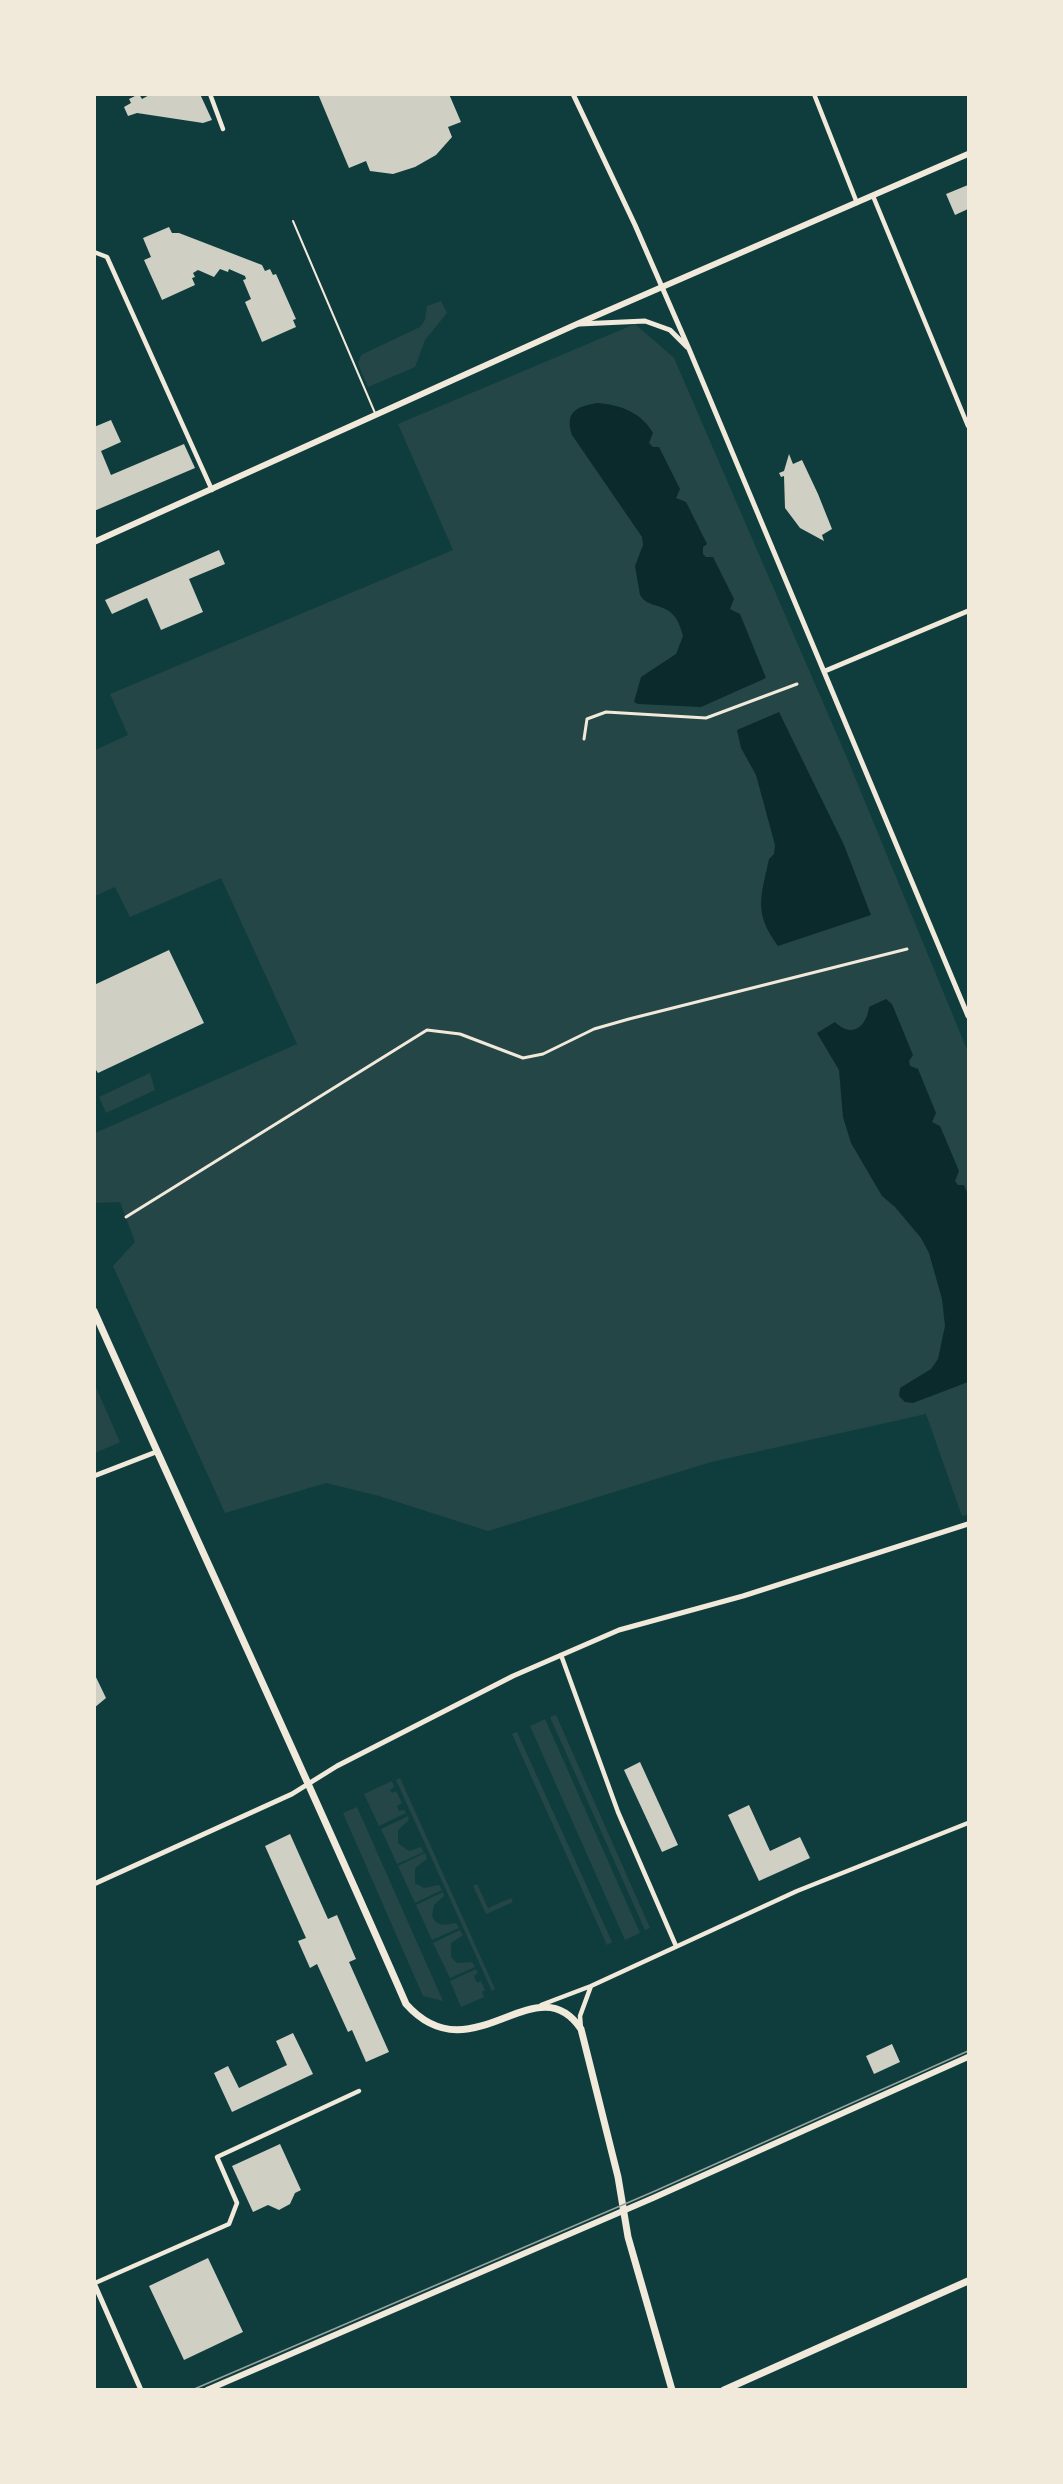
<!DOCTYPE html>
<style>
body{margin:0}
#map{position:relative;width:1063px;height:2484px;overflow:hidden;background:#0f3d3e;font-family:Overpass,sans-serif}
canvas{display:block}
.frame{position:absolute;inset:0;border:96px solid #f1e9da;pointer-events:none}
</style>
<div id="map">
<canvas width="1063" height="2484"></canvas>
<div class="frame"></div>
</div>
<script>
const c = document.querySelector('canvas').getContext('2d');
c.lineJoin = 'round';
function paint(path, color) { c.fillStyle = color; c.fill(path, 'evenodd'); }
function trace(path, color, width, dash) { c.strokeStyle = color; c.lineWidth = width; c.lineCap = dash ? 'butt' : 'round'; c.setLineDash(dash || []); c.stroke(path); }
paint(new Path2D(`
 M441,301L447,313L425,340L415,367L368,387L358,364L361,355L420,327L425,320L427,306Z
 M635,324L674,358L847,758L968,1052V1514L962,1516L926,1414L711,1462L488,1531L379,1496L326,1483L225,1513L113,1266L135,1242L120,1202L95,1203V1133L297,1044L221,878L130,917L115,887L95,896V750L128,735L110,694L453,550L398,424Z
 M150,1073L155,1090L106,1113L99,1097Z
 M94,1383L120,1442L95,1453H94Z
 M556,1715L650,1928L645,1930L550,1717Z
 M545,1719L640,1933L625,1940L530,1726Z
 M517,1732L612,1942L607,1945L512,1734Z
 M400,1778L495,1989L492,1991L396,1780Z
 M392,1781L394,1787L390,1790L392,1793L396,1791L402,1803L397,1806L399,1811L404,1810L406,1813L379,1826L364,1794Z
 M357,1807L443,2001L423,1996L343,1813Z
 M408,1816L409,1820L398,1830V1843L409,1851L421,1847L424,1852L397,1864L381,1829Z
 M425,1853L427,1859L415,1868V1883L424,1888L439,1885L442,1890L415,1903L398,1866Z
 M477,1884L488,1908L511,1898L513,1902L486,1914L473,1886Z
 M443,1892L444,1896L434,1905L432,1916C437,1927 445,1925 456,1923L459,1928L432,1940L416,1905Z
 M460,1930L463,1935L451,1943V1957L457,1963L472,1962L475,1967L450,1978L433,1943Z
 M476,1969L478,1973L474,1976L477,1983L481,1981L485,1990L482,1992L484,1997L461,2007L450,1981Z`), '#244646');
paint(new Path2D(`
 M598,403C621,405 642,413 653,433L649,443L653,447H659L680,489L676,498L686,502L707,544L703,547V554L706,557H713L734,599L730,609L740,614L766,678L701,707L638,704L634,702L641,677L676,654L683,636C674,597 651,613 640,595L635,566L643,545L642,537L572,435C564,411 578,406 598,403Z
 M779,712L844,845L871,915L778,946C753,912 761,897 769,859L774,854L775,845L756,775L741,748L737,730Z
 M886,999L892,1004L913,1055L909,1061L910,1066L918,1069L936,1113L932,1122L940,1126L959,1171L955,1181L958,1185H964L968,1195V1382L913,1403L905,1402L899,1396L900,1388L931,1369L938,1359L945,1326L942,1299L929,1253L921,1238L895,1207L882,1196L851,1143L843,1117L839,1070L817,1033L835,1022C852,1039 867,1026 869,1007Z`), '#0a2a2b');
paint(new Path2D(`
 M139,94L142,99L151,94H200L212,120L203,123L137,113L128,116L124,107L131,103L129,99Z
 M318,94H449L461,122L448,127L452,137L436,155L415,167L393,174L370,171L366,161L349,168Z
 M968,185V209L955,215L946,194Z
 M169,227L172,233H179L262,265L265,271L270,269L273,275L276,274L296,319L293,320L296,327L262,342L245,302L251,299L243,280L246,279L245,276L229,269L228,272L220,269L214,277L198,270L193,273L195,277L192,278L195,285L162,300L144,260L151,257L143,238Z
 M111,420L121,442L101,451L111,475L184,444L195,468L94,511V427Z
 M789,454L793,464L802,460L818,494L832,529L822,535L824,541L800,528L785,508L784,476L781,477L779,473L784,471Z
 M219,550L225,564L189,579L203,612L161,630L147,598L112,614L105,600Z
 M169,950L204,1023L98,1073L94,1067V985Z
 M94,1673L106,1698L94,1708Z
 M640,1762L678,1845L662,1852L624,1770Z
 M749,1805L770,1851L800,1837L810,1858L759,1881L728,1815Z
 M290,1834L328,1919L337,1915L356,1959L349,1962L389,2052L366,2062L352,2030L348,2032L317,1964L310,1968L298,1941L306,1938L265,1846Z
 M293,2033L313,2074L232,2112L214,2073L228,2066L239,2088L287,2065L276,2041Z
 M892,2044L900,2062L874,2074L866,2056Z
 M280,2144L301,2190L295,2193L290,2204L279,2210L268,2205L253,2212L232,2166Z
 M208,2258L243,2332L184,2360L149,2286Z`), '#cfcfc3');
trace(new Path2D(`
 M293,221L375,413`), '#f1e9da', 2);
trace(new Path2D(`
 M584,739L587,719L606,712L706,718L797,684
 M126,1217L427,1030L460,1034L523,1058L543,1054L594,1029L629,1019L907,949`), '#f1e9da', 3);
trace(new Path2D(`
 M210,94L223,129
 M814,94L857,203
 M873,196L968,426
 M94,252L107,257L212,490
 M561,1655L618,1812L676,1946
 M541,2005L591,1986L797,1891L968,1823
 M581,2029L580,2016L591,1986
 M95,2283L229,2224L237,2203L217,2157L359,2091`), '#f1e9da', 4.5);
trace(new Path2D(`
 M573,94L635,225L689,349L968,1016
 M579,324L645,321L670,330L687,347
 M825,671L968,611
 M94,1476L156,1452
 M94,1884L292,1794L337,1766L513,1676L619,1630L743,1596L968,1524
 M94,2283L141,2390`), '#f1e9da', 5);
trace(new Path2D(`
 M94,542L577,324L968,154
 M207,2390L653,2198L968,2057`), '#f1e9da', 6);
trace(new Path2D(`
 M94,1311C197,1542 305,1772 406,2004C472,2078 536,1962 581,2029L618,2177L628,2237L672,2390
 M724,2390L968,2281`), '#f1e9da', 7);
trace(new Path2D(`
 M192,2390L655,2191L968,2051`), '#97a49c', 1.5);
</script>
